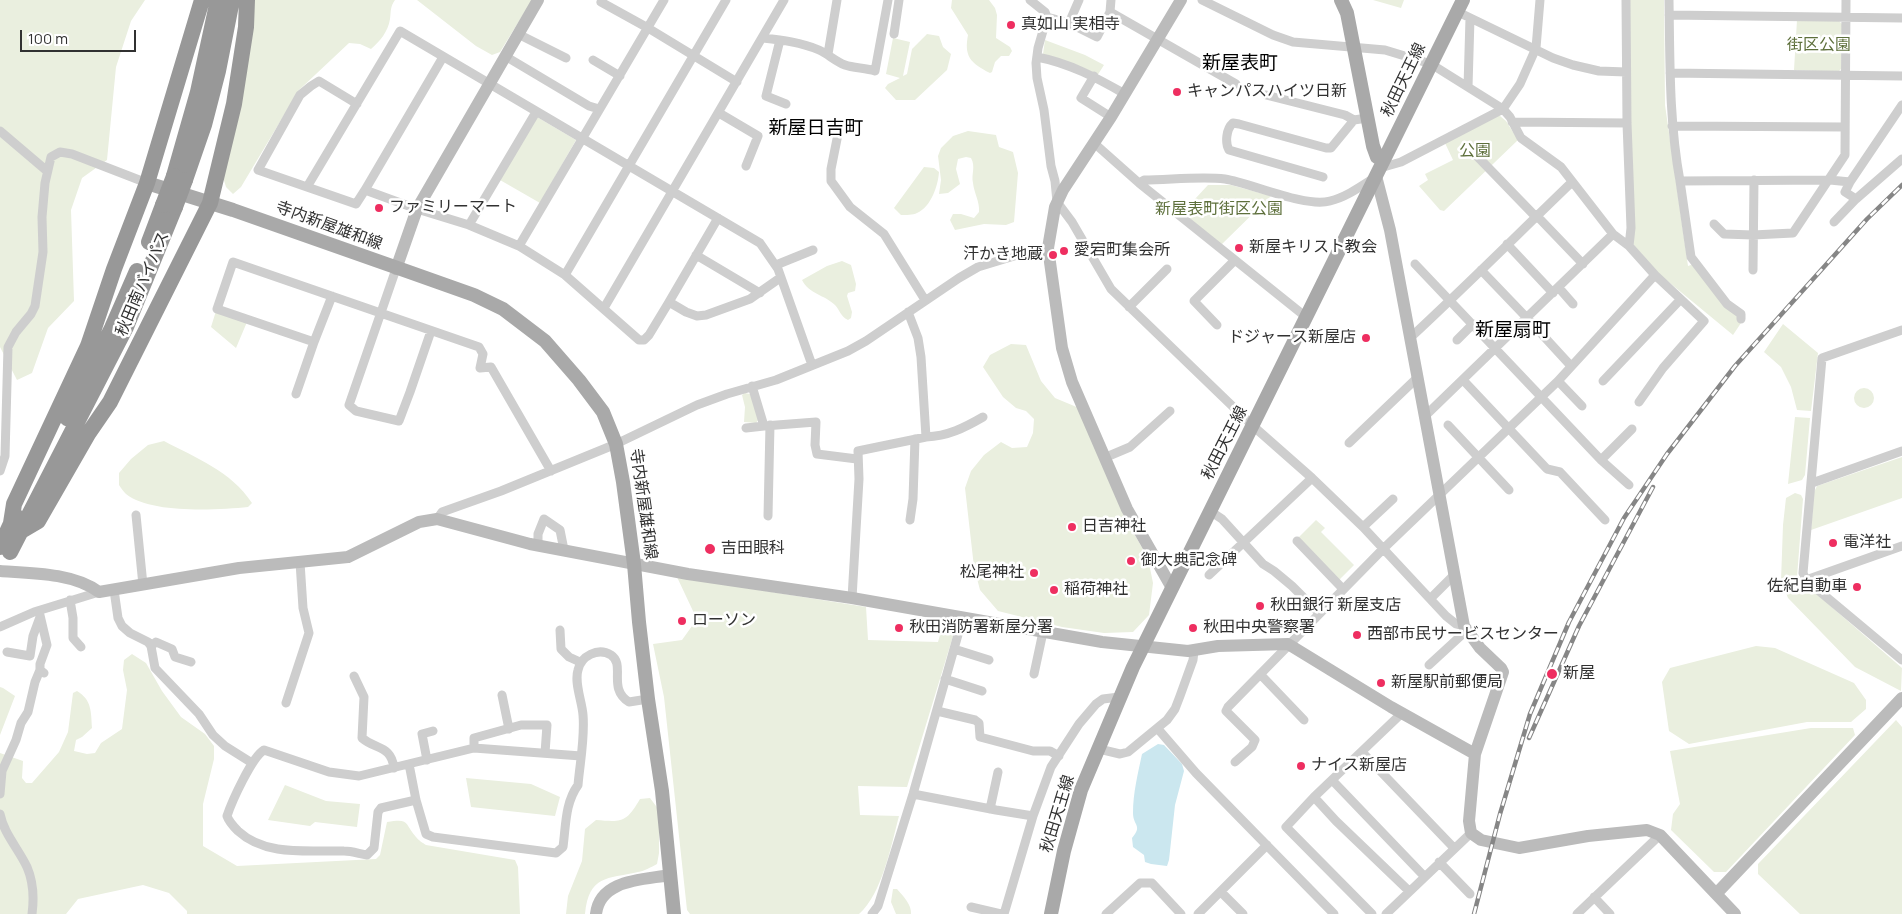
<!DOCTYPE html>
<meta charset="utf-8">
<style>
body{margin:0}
#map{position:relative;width:1902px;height:914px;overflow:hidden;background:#fff;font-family:Manrope,sans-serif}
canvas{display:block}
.scale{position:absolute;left:20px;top:30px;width:116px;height:22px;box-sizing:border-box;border:2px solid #313131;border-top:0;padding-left:6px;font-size:15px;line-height:18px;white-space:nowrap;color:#313131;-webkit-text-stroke:4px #fff;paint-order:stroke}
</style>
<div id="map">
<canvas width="1902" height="914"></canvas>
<div class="scale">100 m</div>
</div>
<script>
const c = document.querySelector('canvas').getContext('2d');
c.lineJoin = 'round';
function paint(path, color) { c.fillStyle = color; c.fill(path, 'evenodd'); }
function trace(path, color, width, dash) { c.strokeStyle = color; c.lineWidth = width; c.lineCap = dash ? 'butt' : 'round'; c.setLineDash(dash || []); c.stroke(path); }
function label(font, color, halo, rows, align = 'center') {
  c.font = font + ' Manrope,"Noto Sans JP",sans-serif'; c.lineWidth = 5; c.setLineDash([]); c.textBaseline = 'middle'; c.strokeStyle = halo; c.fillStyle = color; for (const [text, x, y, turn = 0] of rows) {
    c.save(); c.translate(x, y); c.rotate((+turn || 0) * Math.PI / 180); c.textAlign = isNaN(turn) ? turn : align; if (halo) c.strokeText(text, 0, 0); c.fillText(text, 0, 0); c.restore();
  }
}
paint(new Path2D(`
 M0,0H145L131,21L116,67L107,160L82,178L71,210L74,301L48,328L32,373L17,380L0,347Z
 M251,0H395C390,7 391,11 390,19C388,32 380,41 371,49L360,44L349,43L299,90L241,187L233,194L226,187L223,177Z
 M417,0H532L500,52L492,55L476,46Z
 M952,0H989L995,8L997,15L996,38L1010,47L1012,51L1009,56H1001L995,62L992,72L990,73C970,63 964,56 968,35L951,8Z
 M1373,0H1404L1401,8Z
 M1629,0H1664L1665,105L1688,266L1694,264L1739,315L1741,323L1733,335L1659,274L1632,243Z
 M1797,20H1838L1842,24L1841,69L1838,72L1794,70Z
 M927,34L939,36L943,47L951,54L947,70L915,100H896L885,88L888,84L900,78L886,74L893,38L910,42L903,76L907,74L912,49Z
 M1045,40L1085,55L1104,65L1097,76L1043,54Z
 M1495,115L1500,116L1506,121L1518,140L1444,211L1440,210L1419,186L1428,180L1425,174L1453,160L1445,143Z
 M537,117L576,140L540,203L500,180Z
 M968,131L996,135L999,147L1013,152L1018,173L1014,222L1006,225L984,224L955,230L950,220L953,214H961L974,218L979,212C980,202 974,193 973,183C971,174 976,167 971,158L966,157L958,159L956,169L960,184L948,193L939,194L941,180L938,156L941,148L953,136Z
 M924,167L934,168L939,172C938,186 931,207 917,213C913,215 906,215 901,215L894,208Z
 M1208,185H1231L1271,196L1221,245L1181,214Z
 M842,261L851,265L856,284L855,291L848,293L847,296L852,312L851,318L848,320C840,316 840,310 835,305C825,295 809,294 802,280L827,266Z
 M216,311L247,322L236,348L211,327Z
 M1783,324L1818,353L1811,411L1797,410L1791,387L1781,367L1764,352Z
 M1011,344L1026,345L1041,381L1055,398L1079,408L1125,518L1148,558L1153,583L1149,615L1133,632L1104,633L1062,627L998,611L980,590L974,567L965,488L971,471L984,455L1001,442L1012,448L1027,447L1033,433L1034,419L1026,411L1016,408L1003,397L983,367L990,355Z
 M1854 398a10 10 0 1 1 20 0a10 10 0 1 1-20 0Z
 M745,393L750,394L759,419L756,423L744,422L745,407L742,395Z
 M1795,417L1810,418L1805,475L1802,480L1788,484Z
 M164,441C196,458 231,471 252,503L248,507C217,510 151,514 126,494C124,492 121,488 119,485V473L131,459L148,445Z
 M1902,457V498L1811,530L1814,492L1817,486Z
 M1795,493L1801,495L1803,499L1797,577L1902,668L1901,691L1855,667L1788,598L1781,581L1783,525L1786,498Z
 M1316,520L1325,528L1321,532L1354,565L1339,580L1297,539Z
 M677,577L866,607L868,640L938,642L944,621L957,623L907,787L858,786L860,815L899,816C891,846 882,894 859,914H690L687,910L664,697L653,644L682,640L692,626L693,611Z
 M1756,646L1775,648L1854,683L1866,700V709L1851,722H1807L1689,744L1669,731L1662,682L1670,668Z
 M132,654L146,663L162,691L181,717L205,734L214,746V759L203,804V846L237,866L376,859L380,855L387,822C410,818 404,823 416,837C418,840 423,843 426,845L515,860L518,867L520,914H187V911L169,893L143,885L78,899L66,914H0V753L23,761L22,778L26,783H32L59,752L68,732L73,693L77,691C92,700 91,712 92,728L82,737L76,740L74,751L87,754L95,753L101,743L122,729L127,690L123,670L124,660Z
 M0,687L3,688L15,696L0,735Z
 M1896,720L1902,727V914H1800L1758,874V864Z
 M1811,728H1853L1855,735L1726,872H1714L1671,830L1673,814L1680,804L1670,751Z
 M466,778L531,784L560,797L555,816L471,807Z
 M285,785L326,801L360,804L357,827L315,822L310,826L268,820Z
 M650,798L659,810V853L657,864C651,867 645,871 638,872C607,879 589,875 585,914H566L568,896L582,861L585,829L596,820C622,822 626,823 640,799Z
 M893,889H897C903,896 912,905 911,914H896L891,902Z`), '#eaefdf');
paint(new Path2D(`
 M1158,744L1164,745L1182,764L1184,771L1175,805L1169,860L1167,866L1151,864L1145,862L1144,855L1133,847L1132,838C1143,825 1133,826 1133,813C1133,793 1138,773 1142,754Z`), '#cbe7ef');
trace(new Path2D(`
 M602,0L601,2L648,28L737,82
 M1030,0L1045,12L1047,17L1038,48L1036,63L1037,78L1044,110L1051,166L1055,181L1057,202L1072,222L1111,289L1253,426L1312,478L1363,527L1446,616L1456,624L1464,626
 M1202,0L1273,35L1293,42L1385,50L1431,64L1503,109L1510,117L1521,138L1561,167L1613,234L1629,246
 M1626,0L1627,123L1631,228L1629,246L1655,275L1704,321L1663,368L1639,402
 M1669,0C1670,61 1669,121 1680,181L1830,180L1850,182L1902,105
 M1110,12L1111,0
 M1458,12L1553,58L1573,65L1599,71L1626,72
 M1669,15L1902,18
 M1047,17L1069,23L1097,37L1110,12L1236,84
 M1069,23L1079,0
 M518,34L566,58
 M894,34L899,0
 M762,38C781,40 801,42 819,50C828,54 835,61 845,65C853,68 866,68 875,71L888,0
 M780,40L766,96L786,104
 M828,54L837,0
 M505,56L589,106L599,109
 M1037,57C1069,63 1097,78 1125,94
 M593,60L620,76
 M1670,73L1902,76
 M1094,76L1081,98L1111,117
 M1468,87L1470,18
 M1266,95L1345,115L1354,120
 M357,104L319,81L311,86L300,95L258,170L356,204L365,190L417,209L469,225L519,246L565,275L639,340H644L649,335L669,302L686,312L697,316L706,315L750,299L780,278
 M719,113L758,136L746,166
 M1512,122L1627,123
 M840,124L831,169V181L834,185L850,207L884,234L925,300
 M1672,126L1845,127
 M0,131L47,171
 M1094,143L1139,183L1306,317
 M1475,154L1536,217
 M1380,168L1401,162L1503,109L1520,84L1536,48L1540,0
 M1323,177L1229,150C1225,143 1226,129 1233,123L1239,124L1326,148H1331L1354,120L1367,118
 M1680,181L1691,257L1727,304L1741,314V319
 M1850,182L1845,192L1856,199L1902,159
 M1139,183L1144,180C1168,180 1201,176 1225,179C1251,183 1305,208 1330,201C1346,197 1360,187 1374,178
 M307,187L400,31L760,243L778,269L812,365
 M365,190L443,57
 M1537,216L1583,264
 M1834,222L1856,199
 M1714,224L1724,234L1753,235L1793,233L1845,155L1846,0
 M469,225L536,112
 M1507,244L1553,293
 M519,246L664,0
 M696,255L760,293
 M1415,264L1601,460L1629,485
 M776,265L813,250
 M396,269L349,405L356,411L399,421L410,392L431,331
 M1481,270L1527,318L1571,366
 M1753,270L1754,180
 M565,275L726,0
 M1559,288L1573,304
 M669,302L718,218
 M1129,307L1167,269
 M604,308L784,0
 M1217,325L1194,301L1235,260
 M1902,330L1822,358L1803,573L1806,580L1902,660
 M1410,338C1465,287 1518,234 1572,182
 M1457,340L1473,324
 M314,342L217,309L233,262L479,347L483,354L480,368L491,367L551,471
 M1463,380L1547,469L1560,472L1605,520
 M1558,381L1582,406
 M1603,381L1680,300
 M752,386L764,426L816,422L815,445L817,454L857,459
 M296,394L314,342L332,296
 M1424,417L1613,234
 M1448,425L1509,490
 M746,428L764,426
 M926,437C948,436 964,428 983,417
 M1349,443L1417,378
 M1104,458L1130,447L1170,411
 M1601,460L1632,429
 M0,471L5,456L8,347L16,332L31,314L35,306L43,252L42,217L45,183L51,157L60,152L72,154L147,183
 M1812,483L1902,451
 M1210,511L1222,519L1263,564L1274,571L1292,586L1319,613
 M136,515L143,585
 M768,516L770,425
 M437,519L442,512L501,491L616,444L697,405L727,394L776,380L848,351L866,341L959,278L978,267L1024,253L1048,248
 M910,520L913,499L915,439
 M1363,527L1393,499
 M1297,541L1343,589
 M538,545V534L544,519L560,530L564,550
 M1209,575L1312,478
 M1806,580L1902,546
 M114,590L118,618L122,626L130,633L148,642L151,646L155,668L199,714L213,735L225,746L252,763
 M852,598L859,479L858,451L926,437L921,357L918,338L908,312
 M1431,598L1455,574
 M70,600L73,618V638L81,647
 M39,611L47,645L40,664V670L44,673
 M0,627L34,612L99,592
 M560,630L561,649L569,657L580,662
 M151,646L156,642L172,649L175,657L191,662
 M954,649L989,660
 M7,652L30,656L33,636L40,617
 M1429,665L1466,631
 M1034,674L1043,632
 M1260,674L1304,720
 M354,676L364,697L362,738C376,750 391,745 394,768
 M945,679L982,691
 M502,695L509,729
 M286,703L309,633L303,608L300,562
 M937,711L975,720L979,723L980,737L1033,751H1050L1059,756
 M1158,729L1196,773L1334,914
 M474,748V738L521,725H547L545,753
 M1099,749L1120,754L1128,752L1167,720L1175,709L1180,696L1193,660L1194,651
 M1362,752L1454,848
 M427,760L422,734L433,731
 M1235,762L1252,747L1255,740L1226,711L1228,707L1383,549L1558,381L1655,275
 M409,764L416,800L426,834L433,837L556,853L563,847C566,825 565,803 578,785C580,762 585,738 583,715C582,701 574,683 578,670C581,656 598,647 611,655C626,665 607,688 629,702L648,699
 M1332,780L1424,876
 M0,794L2,771L16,740L21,723L28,712L35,682L40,670
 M913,794L996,810L1033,816
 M1314,797L1336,821L1409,891
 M416,800L381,808L378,812L374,848L367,855C360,854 352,851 344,851C309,850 266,857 238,831C233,826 229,822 227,816C232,801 252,757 264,750L329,772L359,776L474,748L581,756
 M990,809L998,772
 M0,814C4,834 18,848 27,867C33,881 34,899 32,914
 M1439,862L1470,894
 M1221,892L1243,914
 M1594,897L1610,914
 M971,907L1001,914
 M872,914L878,906L913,794L963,617
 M1004,914L1033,816L1051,767L1079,724L1096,704L1103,699L1119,697
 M1106,914L1140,883H1152L1181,914
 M1198,914L1267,845
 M1372,914L1286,827L1314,797L1402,713
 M1386,914L1471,833
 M1577,914L1660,835`), '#cecece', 9);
trace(new Path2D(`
 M1376,176L1390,230L1464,626L1480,648L1501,668L1503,672L1475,754L1469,821L1471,833L1481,840L1519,848L1588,836L1647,830L1660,835L1735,914
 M396,269L417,209L538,0
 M0,571C31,573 74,573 99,592L239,568L348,557L419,522L437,519L530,544L688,574L852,598L1102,642L1188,651L1218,646L1288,644L1391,707L1475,754
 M1172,588L1127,509L1072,382L1062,348L1048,248L1055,207L1063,190L1111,117L1181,0
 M1716,894L1902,698
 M596,914C600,879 643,880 670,875`), '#bbb', 12);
trace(new Path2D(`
 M1341,0L1347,13L1373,146L1377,157L1383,161
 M147,183L233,210L412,273L474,295L503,309L545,341L579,380L603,412L616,444L623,482L634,564L639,622L648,699L662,791L674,914
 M1051,914L1064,851L1081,790L1133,667L1463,0`), '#a9a9a9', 14);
trace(new Path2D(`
 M174,176L198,92L218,0
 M185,180L204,125L218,71L232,0
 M149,242L163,205
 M67,418L112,328L137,271
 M11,523L14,504L88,346L114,269L147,183L202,0
 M21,531L38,521L88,434L110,402L210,203L234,104L246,27L247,0
 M0,547L15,515
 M10,552L126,327L175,207`), '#989898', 16);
const rail = new Path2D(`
 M1529,738L1579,626L1653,487
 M1474,914L1500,814L1530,714L1569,622L1624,518L1667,454L1735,366L1867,219L1902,185`);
trace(rail, '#868686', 4.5);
trace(rail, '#fff', 2.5, [8]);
trace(new Path2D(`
 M163,205L174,176
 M175,207L185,180`), '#989898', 16);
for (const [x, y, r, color] of [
 [1011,25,5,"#ee2e60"],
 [1177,92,5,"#ee2e60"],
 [379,208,5,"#ee2e60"],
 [1239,248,5,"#ee2e60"],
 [1064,251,5,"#ee2e60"],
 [1053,255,5,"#ee2e60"],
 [1366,338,5,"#ee2e60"],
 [1072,527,5,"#ee2e60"],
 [1833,543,5,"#ee2e60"],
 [710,549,6,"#ee2e60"],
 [1131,561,5,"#ee2e60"],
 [1034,573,5,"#ee2e60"],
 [1857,587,5,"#ee2e60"],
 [1054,590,5,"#ee2e60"],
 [1260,606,5,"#ee2e60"],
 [682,621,5,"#ee2e60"],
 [899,628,5,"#ee2e60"],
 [1193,628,5,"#ee2e60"],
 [1357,635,5,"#ee2e60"],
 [1552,674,6,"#ee2e60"],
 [1381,683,5,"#ee2e60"],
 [1301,766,5,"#ee2e60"]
]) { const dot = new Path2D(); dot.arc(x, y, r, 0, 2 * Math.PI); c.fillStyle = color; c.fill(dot); trace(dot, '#fff', 2); }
label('16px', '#313131', '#fff', [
 ["真如山 実相寺",1021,25],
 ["キャンパスハイツ日新",1187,92],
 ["ファミリーマート",389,208],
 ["新屋キリスト教会",1249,248],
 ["愛宕町集会所",1074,251],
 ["汗かき地蔵",1043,255,"right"],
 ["ドジャース新屋店",1356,338,"right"],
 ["日吉神社",1082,527],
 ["電洋社",1843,543],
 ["吉田眼科",721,549],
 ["御大典記念碑",1141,561],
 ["松尾神社",1024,573,"right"],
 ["佐紀自動車",1847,587,"right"],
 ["稲荷神社",1064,590],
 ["秋田銀行 新屋支店",1270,606],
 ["ローソン",692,621],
 ["秋田消防署新屋分署",909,628],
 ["秋田中央警察署",1203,628],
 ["西部市民サービスセンター",1367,635],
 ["新屋",1563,674],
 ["新屋駅前郵便局",1391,683],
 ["ナイス新屋店",1311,766]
], 'left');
label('16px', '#5e703c', '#fff', [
 ["街区公園",1819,46],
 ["公園",1475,152],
 ["新屋表町街区公園",1219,210]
]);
label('16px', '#313131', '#fff', [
 ["秋田天王線",1404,80,-64],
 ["寺内新屋雄和線",329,226,20],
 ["秋田南バイパス",143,284,-67],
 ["秋田天王線",1225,443,-63],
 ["寺内新屋雄和線",643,504,82],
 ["秋田天王線",1058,814,-73]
]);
label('19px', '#000', '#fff', [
 ["新屋表町",1240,64],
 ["新屋日吉町",816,129],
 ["新屋扇町",1513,331]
]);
</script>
